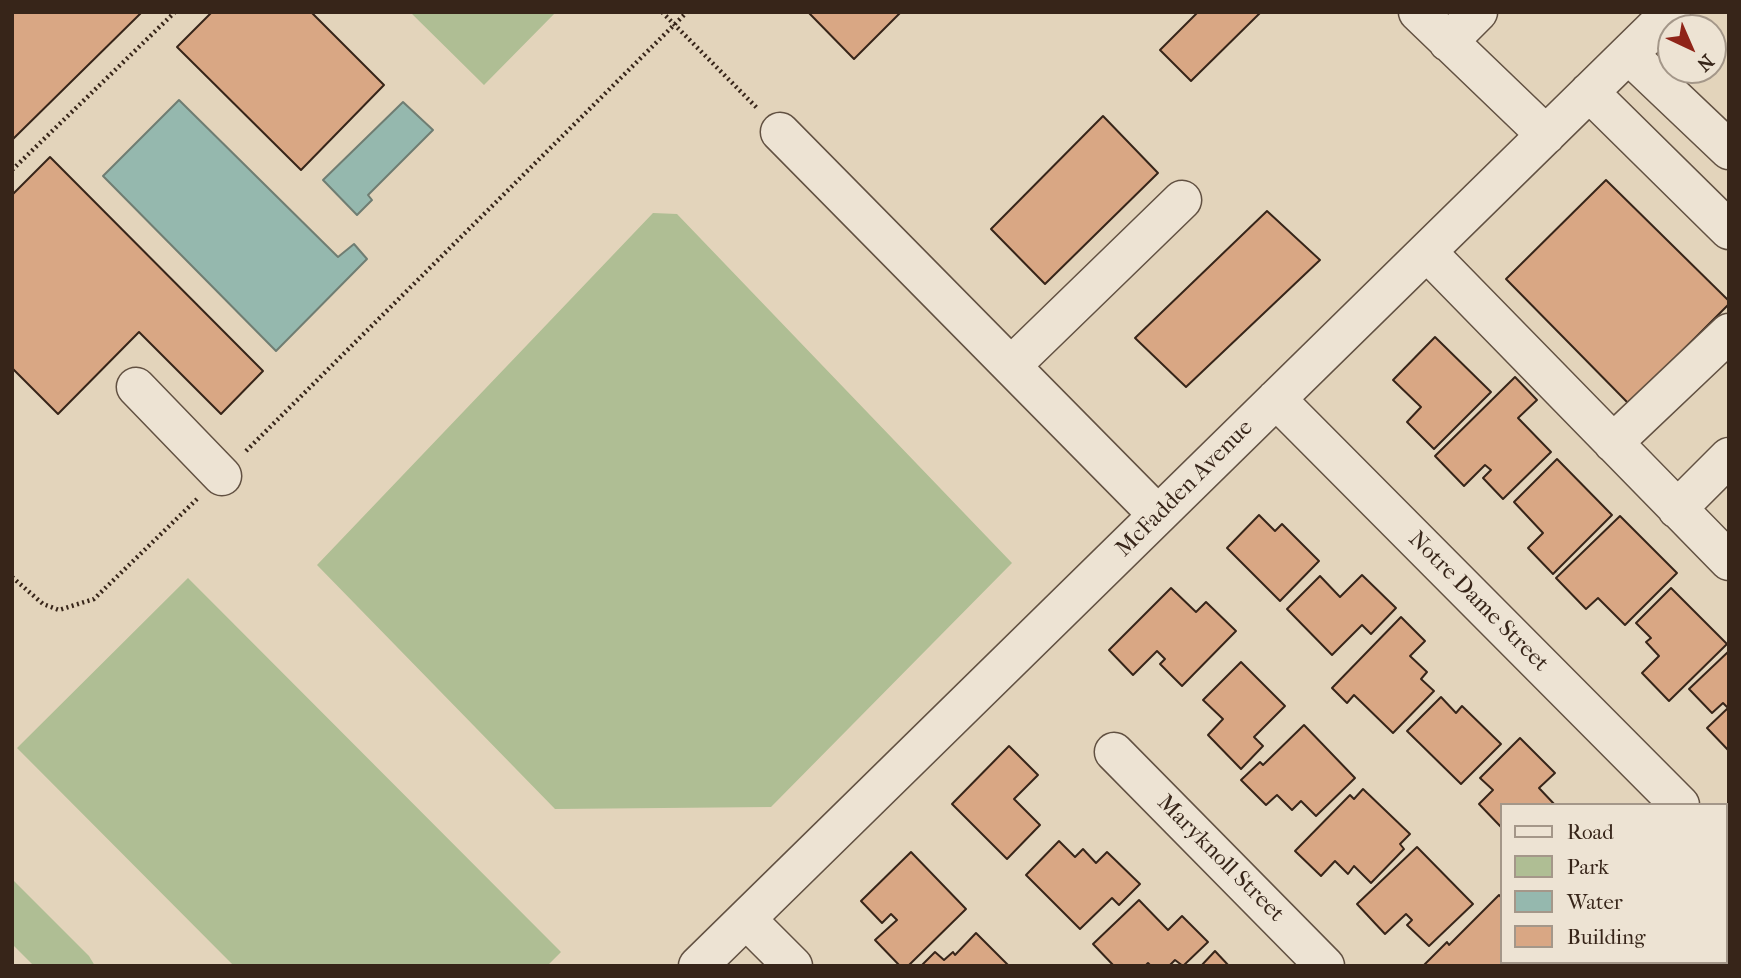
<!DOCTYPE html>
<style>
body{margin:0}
#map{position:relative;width:1741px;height:978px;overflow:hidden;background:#e3d4bb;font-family:"IM FELL French Canon",serif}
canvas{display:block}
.frame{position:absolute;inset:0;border:14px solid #372519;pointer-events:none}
.legend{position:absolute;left:1500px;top:803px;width:228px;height:161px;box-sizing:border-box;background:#ede3d3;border:2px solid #a49789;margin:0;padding:9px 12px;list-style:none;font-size:21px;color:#372519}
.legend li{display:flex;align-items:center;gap:14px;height:35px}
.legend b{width:35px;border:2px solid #a49789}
.north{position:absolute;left:1657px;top:14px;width:70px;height:70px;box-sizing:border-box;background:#ede3d3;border:2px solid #a49789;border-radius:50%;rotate:136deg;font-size:19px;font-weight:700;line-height:28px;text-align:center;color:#372519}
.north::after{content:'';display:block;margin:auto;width:24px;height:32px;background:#8f2418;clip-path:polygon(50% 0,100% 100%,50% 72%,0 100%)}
</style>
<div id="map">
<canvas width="1741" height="978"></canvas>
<div class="frame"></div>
<ul class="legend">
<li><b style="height:9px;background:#ede3d3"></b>Road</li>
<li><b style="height:19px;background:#afbe94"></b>Park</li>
<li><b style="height:19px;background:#95b8ae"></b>Water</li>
<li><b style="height:19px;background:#d9a784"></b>Building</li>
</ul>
<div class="north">N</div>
</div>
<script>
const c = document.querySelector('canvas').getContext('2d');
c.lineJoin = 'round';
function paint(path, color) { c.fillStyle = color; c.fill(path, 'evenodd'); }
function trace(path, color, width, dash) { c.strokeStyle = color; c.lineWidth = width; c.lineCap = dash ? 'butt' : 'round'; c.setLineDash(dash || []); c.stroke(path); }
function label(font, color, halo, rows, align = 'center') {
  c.font = font + ' "IM FELL French Canon",serif'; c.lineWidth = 6; c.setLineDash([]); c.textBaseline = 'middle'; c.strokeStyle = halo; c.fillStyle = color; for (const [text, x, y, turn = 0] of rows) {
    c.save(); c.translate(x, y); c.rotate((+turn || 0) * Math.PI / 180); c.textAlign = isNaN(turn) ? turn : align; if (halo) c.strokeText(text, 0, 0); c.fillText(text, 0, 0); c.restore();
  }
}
paint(new Path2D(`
 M410,12H556L484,85Z
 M653,213L677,214L1012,563L771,807L555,809L317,565Z
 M188,578L561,952L547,966H234L17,748Z
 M12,879L89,956L95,966H34L12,944Z`), '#afbe94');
const water = new Path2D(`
 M179,100L338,257L354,244L367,259L276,351L103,176Z
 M403,102L433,130L368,195L372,200L357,215L323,180Z`);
paint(water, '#95b8ae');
trace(water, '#6f7d72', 2);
const building = new Path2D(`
 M12,12H142L12,140Z
 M212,12H311L384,85L301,170L177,47Z
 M808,12H901L854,59Z
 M1198,12H1261L1191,81L1160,50Z
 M1103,116L1158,173L1045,284L991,229Z
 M50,157L263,371L221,414L139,332L58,414L12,368V195Z
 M1606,180L1729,301V304L1629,404L1506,279Z
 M1267,211L1320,260L1186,387L1135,338Z
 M1435,337L1491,392L1434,449L1407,422L1421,407L1393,380Z
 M1515,377L1537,400L1518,418L1551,452L1503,499L1483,478L1491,470L1485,465L1464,486L1435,456Z
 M1557,459L1612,515L1553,574L1528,548L1543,533L1514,502Z
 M1259,515L1275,531L1282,524L1319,561L1280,601L1227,548Z
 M1620,516L1677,573L1625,625L1598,598L1586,609L1556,578Z
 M1362,575L1396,608L1371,634L1362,625L1332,655L1287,609L1320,576L1340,597Z
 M1171,588L1196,612L1206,602L1236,631L1182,686L1160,664L1165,659L1157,651L1133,675L1109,650Z
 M1671,588L1727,644L1669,701L1642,673L1659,656L1646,642L1651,638L1636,623Z
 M1401,617L1425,641L1410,656L1427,672L1421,679L1434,691L1393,733L1354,695L1347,703L1332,688Z
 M1729,651V751L1707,728L1728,708L1723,703L1712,713L1689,689Z
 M1241,662L1285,706L1254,737L1263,746L1241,769L1208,735L1223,719L1203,700Z
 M1441,697L1456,713L1462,706L1501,744L1461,784L1407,731Z
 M1304,725L1355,778L1316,816L1301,801L1292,810L1277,795L1266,805L1241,780L1260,762L1263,765Z
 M1520,738L1555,773L1539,788L1555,805H1501V827L1479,804L1493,790L1480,778Z
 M1009,746L1038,775L1014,799L1040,825L1007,859L952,804Z
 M1363,789L1410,834L1400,844L1404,849L1371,883L1354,866L1348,874L1335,861L1321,876L1295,851L1350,795L1354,799Z
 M1059,841L1075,857L1083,849L1096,863L1107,852L1140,884L1119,905L1112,898L1080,929L1026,875Z
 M1417,847L1473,904L1429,946L1407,925L1412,920L1406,914L1385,934L1357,904Z
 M911,852L966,909L908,966H900L875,940L897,920L891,914L882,923L861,901Z
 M1499,895L1501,897V962H1533L1530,966H1423L1447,942L1449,945Z
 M1139,900L1168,930L1182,916L1208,942L1183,966L1175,960L1169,966H1151L1148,963L1145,966H1114L1093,944Z
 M976,933L1009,966H921L935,952L944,960L953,952L955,955Z
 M1215,951L1229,966H1201Z
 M1624,962H1653L1650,966H1627Z
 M1665,962H1719L1718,966H1662Z`);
paint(building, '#d9a784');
trace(building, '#372519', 2);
const minor = new Path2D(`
 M1418,12L1546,135
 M1448,42L1478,12
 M1628,54L1729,150
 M1589,92L1729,230
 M780,132L1158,515
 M1427,252L1729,561
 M1012,365L1182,200
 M136,387L222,476
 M1276,399L1680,805
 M1613,443L1729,333
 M1677,509L1729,457
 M1114,752L1325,966
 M1725,850L1729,854
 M746,919L793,966
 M698,966L1671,12`);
trace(minor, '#625142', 41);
trace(new Path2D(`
 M662,12L757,108
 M12,170L175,12
 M246,451L687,12
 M12,577L43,604L59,610L94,599L197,499`), '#372519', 4.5, [2, 3.5]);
trace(minor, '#ede3d3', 38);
label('23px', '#372519', '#ede3d3', [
 ["McFadden Avenue",1185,489,-45],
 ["Notre Dame Street",1478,602,45],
 ["Maryknoll Street",1220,859,45]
]);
</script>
